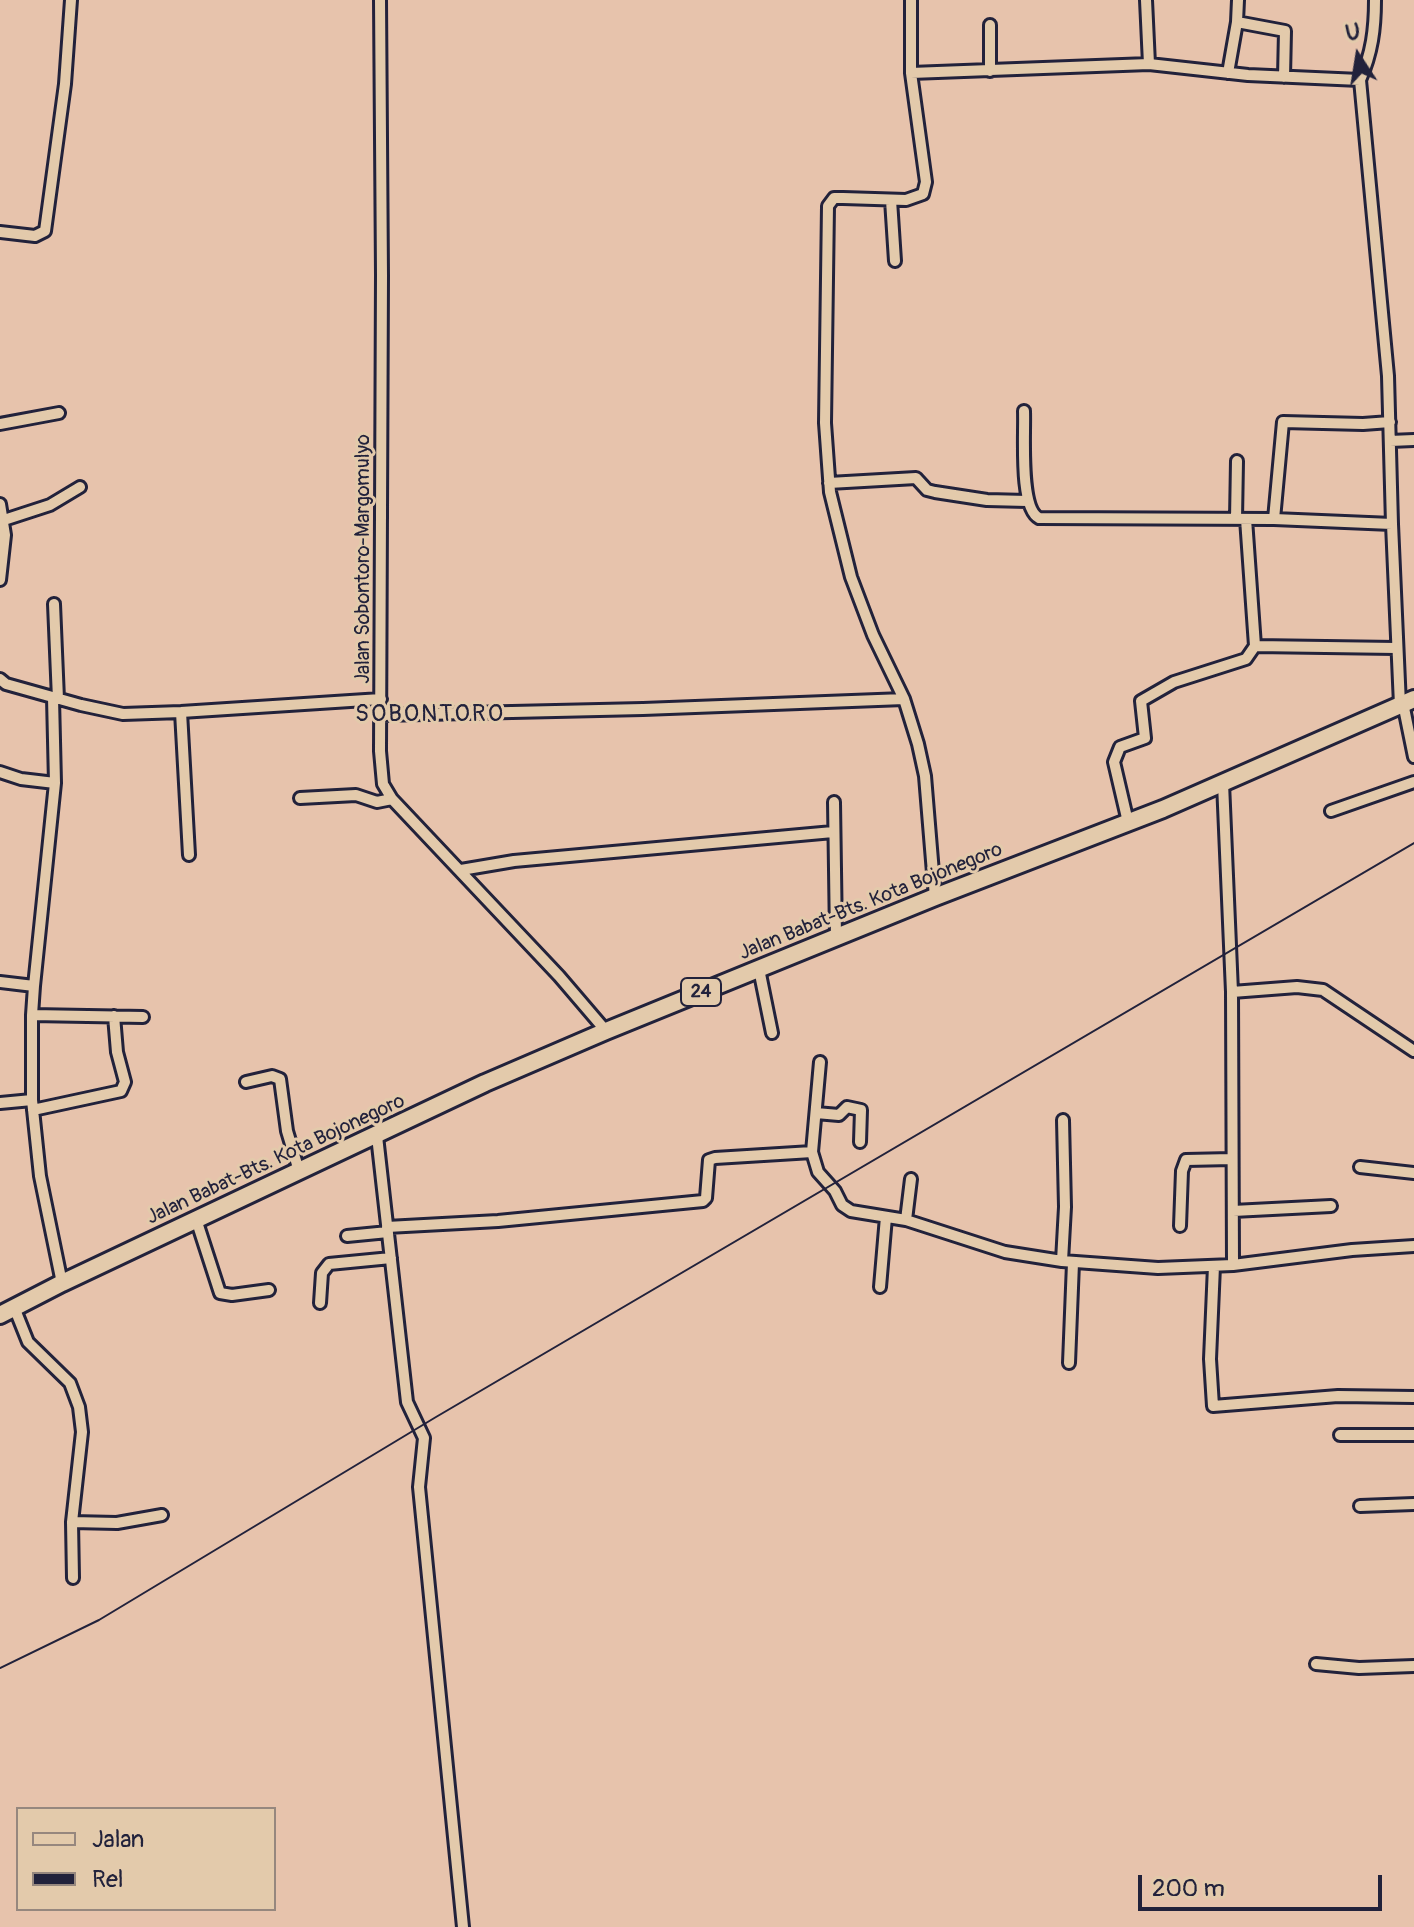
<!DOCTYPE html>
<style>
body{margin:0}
#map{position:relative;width:1414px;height:1927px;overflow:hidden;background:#e7c3ac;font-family:Pangolin,sans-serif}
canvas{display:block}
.legend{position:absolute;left:16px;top:1807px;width:260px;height:104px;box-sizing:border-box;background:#e3caab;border:2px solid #96877e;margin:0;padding:10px 14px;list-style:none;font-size:24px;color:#22223b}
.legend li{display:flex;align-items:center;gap:16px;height:40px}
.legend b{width:40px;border:2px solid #96877e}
.north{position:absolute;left:1318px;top:16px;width:80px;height:80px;-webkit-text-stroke:6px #e3caab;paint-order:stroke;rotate:348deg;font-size:22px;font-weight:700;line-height:32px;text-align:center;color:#22223b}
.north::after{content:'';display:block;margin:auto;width:28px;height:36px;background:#22223b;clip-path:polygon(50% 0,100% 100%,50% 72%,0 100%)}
.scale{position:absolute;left:1138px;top:1875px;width:244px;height:36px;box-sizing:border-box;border:4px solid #22223b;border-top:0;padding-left:10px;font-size:24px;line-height:28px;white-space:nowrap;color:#22223b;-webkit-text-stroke:6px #e3caab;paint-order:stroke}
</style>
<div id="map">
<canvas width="1414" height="1927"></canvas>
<ul class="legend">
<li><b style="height:10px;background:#e3caab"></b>Jalan</li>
<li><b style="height:10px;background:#22223b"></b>Rel</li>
</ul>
<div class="north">U</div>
<div class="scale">200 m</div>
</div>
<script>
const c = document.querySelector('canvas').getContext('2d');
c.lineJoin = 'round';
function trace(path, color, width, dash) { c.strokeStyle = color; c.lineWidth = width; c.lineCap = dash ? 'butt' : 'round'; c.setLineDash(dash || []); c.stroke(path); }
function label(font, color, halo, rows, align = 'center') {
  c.font = font + ' Pangolin,sans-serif'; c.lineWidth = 6; c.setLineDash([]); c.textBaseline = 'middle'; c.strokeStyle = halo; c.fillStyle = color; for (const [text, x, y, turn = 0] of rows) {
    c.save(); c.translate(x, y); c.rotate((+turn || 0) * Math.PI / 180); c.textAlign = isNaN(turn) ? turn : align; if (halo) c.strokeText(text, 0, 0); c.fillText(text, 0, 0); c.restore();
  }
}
const minor = new Path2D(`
 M380,0L382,275L380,751L383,784L392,799L559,976L606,1031
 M911,0V73L926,182L923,194L906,200L843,198H834L828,206L825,423L830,492L851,577L873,635L904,699L918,744L925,776L935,897
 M1146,0L1149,64
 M1375,0C1375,29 1372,53 1360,80L1388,376L1392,524
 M1237,22L1238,0
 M990,25V71
 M911,73L1149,64L1248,75L1360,80
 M1228,73L1237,22L1285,31L1284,77
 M891,200L895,261
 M0,232L35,236L45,231L65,84L71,0
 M1024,411C1025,434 1019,508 1039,518L1274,519L1392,524L1400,705
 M0,424L59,413
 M1390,441L1414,440
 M829,483L916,478L927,490L935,492L987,500L1027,501
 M0,504L5,535L0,580
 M1236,519L1237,461
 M1246,519L1255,646
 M1274,519L1283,422L1363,424L1390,422
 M4,520L50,505L80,487
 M54,604L58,699
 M0,679L6,684L81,705L123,714L181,712L381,699
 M1403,703L1414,757
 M181,712L189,855
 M381,715L643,709L904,699
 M0,772L21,779L55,783
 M1223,783L1232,992L1233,1265L1352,1250L1414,1246
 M300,798L356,795L377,802L392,799
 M834,802L836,937
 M1331,811L1414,782
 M1128,822L1114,762L1120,747L1145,738L1141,701L1174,682L1246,659L1255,646L1396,648
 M461,870L514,861L833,832
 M759,969L772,1033
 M0,982L34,986L32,1015
 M34,986L55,783L53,698
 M1232,992L1297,987L1323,990L1414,1051
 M246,1082L272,1076L280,1079L287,1131L299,1171
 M32,1100V1015L143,1017
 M0,1103L32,1100L40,1176L62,1283
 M33,1110L121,1091L125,1082L117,1052L114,1016
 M816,1113L839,1115L847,1107L861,1110L860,1142
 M377,1136L407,1402L424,1438L419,1487L463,1927
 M812,1152L820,1062
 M1360,1167L1414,1173
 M1233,1211L1331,1206
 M196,1219L220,1293L232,1295L269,1290
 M906,1220L911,1179
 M1180,1226L1182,1171L1186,1160L1232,1159
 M387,1227L498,1221L703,1201L706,1198L709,1160L715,1158L812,1152L818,1172L835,1191L842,1205L851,1211L906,1220L1005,1252L1062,1261L1158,1268L1233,1265
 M347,1236L388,1232
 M1062,1261L1065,1207L1063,1120
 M1214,1266L1210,1359L1213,1406L1338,1396L1414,1397
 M880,1287L886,1217
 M320,1303L322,1273L329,1264L391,1258
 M14,1307L28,1342L70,1383L79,1407L82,1432L72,1522
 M1069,1363L1073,1263
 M1340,1435H1414
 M1360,1506L1414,1504
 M73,1578L72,1522L117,1523L162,1515
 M1316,1664L1359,1668L1414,1666`);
const highway = new Path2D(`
 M0,1315L62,1283L485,1083L606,1031L935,897L1163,809L1414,699`);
trace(minor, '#22223b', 16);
trace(highway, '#22223b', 22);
trace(minor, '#e3caab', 10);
trace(highway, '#e3caab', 16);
trace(new Path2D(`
 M0,1668L99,1620L436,1417L1414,843`), '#22223b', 2);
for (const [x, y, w] of [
 [701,992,40]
]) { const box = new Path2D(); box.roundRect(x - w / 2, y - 14, w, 28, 6); c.fillStyle = '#e3caab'; c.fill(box); trace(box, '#22223b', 2); }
label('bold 18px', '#22223b', null, [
 ["24",701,992]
]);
label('20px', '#22223b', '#e3caab', [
 ["Jalan Sobontoro-Margomulyo",364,559,-90],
 ["Jalan Babat-Bts. Kota Bojonegoro",871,902,-22],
 ["Jalan Babat-Bts. Kota Bojonegoro",276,1160,-25]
]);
c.letterSpacing = '2px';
label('24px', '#22223b', '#e3caab', [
 ["SOBONTORO",430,715]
]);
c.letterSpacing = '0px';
</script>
